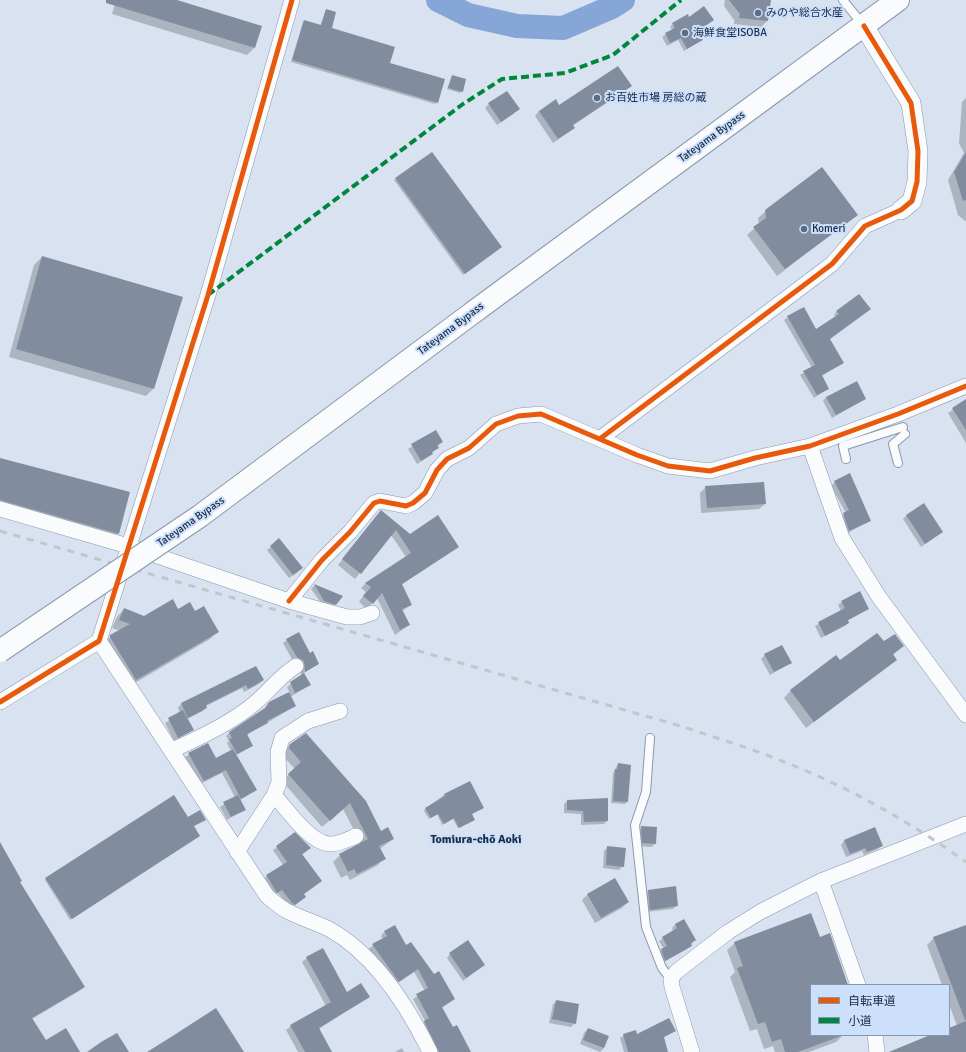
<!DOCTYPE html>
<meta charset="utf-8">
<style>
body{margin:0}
#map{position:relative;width:966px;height:1052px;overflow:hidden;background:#d8e2f0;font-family:Signika,"Noto Sans JP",sans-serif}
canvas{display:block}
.legend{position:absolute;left:810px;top:984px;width:140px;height:52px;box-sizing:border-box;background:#cde0fb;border:1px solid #8598b3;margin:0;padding:5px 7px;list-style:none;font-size:12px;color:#192c46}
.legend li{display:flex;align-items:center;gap:8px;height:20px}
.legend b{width:20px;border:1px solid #8598b3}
</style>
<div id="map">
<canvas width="966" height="1052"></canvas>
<ul class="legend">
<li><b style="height:5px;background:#e8590c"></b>自転車道</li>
<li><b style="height:5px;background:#00873e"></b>小道</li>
</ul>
</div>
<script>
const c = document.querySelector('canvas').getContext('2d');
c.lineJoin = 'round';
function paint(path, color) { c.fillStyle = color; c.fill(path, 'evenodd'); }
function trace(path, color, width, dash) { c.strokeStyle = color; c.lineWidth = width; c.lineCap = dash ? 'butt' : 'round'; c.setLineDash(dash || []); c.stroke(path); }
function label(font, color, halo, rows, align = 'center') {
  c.font = font + ' Signika,"Noto Sans JP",sans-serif'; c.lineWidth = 4; c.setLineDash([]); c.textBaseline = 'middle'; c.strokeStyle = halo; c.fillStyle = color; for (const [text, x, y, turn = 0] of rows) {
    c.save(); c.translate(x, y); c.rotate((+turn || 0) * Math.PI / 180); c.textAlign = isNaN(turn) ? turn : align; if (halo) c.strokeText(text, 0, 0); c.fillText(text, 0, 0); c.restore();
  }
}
paint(new Path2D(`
 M116,0H173L254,48L247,55L112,14Z
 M725,0H770L767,21L761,27L734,24V20L724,6Z
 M326,10L330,29L389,64L437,102L435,104L291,62L303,22L304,21L320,26Z
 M689,18L713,20L697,32L701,40L684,51L678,40L667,46L662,37L672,30L670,27L673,24Z
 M452,76L462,91L460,93L447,89Z
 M630,86L572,126L574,128L569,132L553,143L535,116L539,111Z
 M966,98V220L965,221L958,215L948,180L964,153L959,143L962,102Z
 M489,104L515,113L497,125L485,108Z
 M396,179L499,249L463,275L394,180Z
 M766,211L856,215L777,276L747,235L759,224L758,218Z
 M42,257L153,389L146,396L9,357L34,265Z
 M869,309L829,339L843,363L822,376L828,389L814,398L800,375L812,368L784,320L788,317L816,330L836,317L834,315L837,311Z
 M826,397L865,399L832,418L823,401Z
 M966,401V443L948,413Z
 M436,432L442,442L428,457L417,464L408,449Z
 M0,459L118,533L116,535L0,502Z
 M835,482L869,521L846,534L840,518L846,513L831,486Z
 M706,487L765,504L759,509L701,513L700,493Z
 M907,515L942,532L921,547L903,519Z
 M376,517L410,535L458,547L401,585L411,605L402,611L409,625L395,635L377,598L367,609L359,602L366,592L361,588L366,583L406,557L391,535L355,579L338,565Z
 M271,547L298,572L289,578L267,550Z
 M315,585L341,596L332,607L322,604L311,589Z
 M842,602L868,609L847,621L848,623L845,626L821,638L815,626L841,611L838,605Z
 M124,609L144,617L178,610L195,613L218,631L210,639L128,687L103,644L111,636L120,631L112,628L117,617Z
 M287,640L310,654L318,664L304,673L310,685L290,697L295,706L247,735L252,746L235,756L255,790L240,800L244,809L227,820L220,807L235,797L222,773L200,784L185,757L207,745L216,759L231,751L227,743L229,741L226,736L229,733L264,710L270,703L290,693L287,687L301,676L300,665L293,661L283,643Z
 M883,643L903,646L893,655L896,660L806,728L784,698L791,690L840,661Z
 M765,655L790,663L770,675L761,659Z
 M256,667L263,680L259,684L244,692L242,688L206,706L203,711L187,719L193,730L174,741L165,723L180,713L178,708L181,704Z
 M290,744L381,832L393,839L380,849L384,858L378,865L350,880L347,875L341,878L333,862L340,855L361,844L343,809L322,827L282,781L295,769L282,755Z
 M618,764L627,802L625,804L611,803L613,773Z
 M470,782L472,821L458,828L453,819L442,825L437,814L429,819L424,811L425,809L444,795Z
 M567,801L607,821L604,824L581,825V814L564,813V804Z
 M641,828L655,844L651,847L639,846L638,832Z
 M875,829L882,845L878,849L864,855L862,851L846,857L841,845L844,841Z
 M295,834L310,848L302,855L303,895L305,897L291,908L278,893L273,896L263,879L283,865L273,850Z
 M197,837L70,920L45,880L46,879Z
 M608,847L623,866L619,870L603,868L604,851Z
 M0,851L84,987L79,991L32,1019L45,1041L66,1029L80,1052H0Z
 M675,888L677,905L673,909L646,912L644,895L648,891Z
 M587,895L628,902L622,908L595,923L582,900Z
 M684,920L695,940L687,949L662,963L658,953L664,949L659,941L673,931L672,928L675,925Z
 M966,926V1052H889L933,1035H949V1029L957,1026L949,1004V985H942L927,945L934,938Z
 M384,932L406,947L454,999L442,1008L452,1028L470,1052H433L420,1026L425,1021L413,999L425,991L414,972L394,985L368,949L383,939L381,936Z
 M819,938L848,985H811V1035H843L836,1042L809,1052H775L773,1046L764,1049L757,1029L750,1031L730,977L735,972L727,950L735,943Z
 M450,954L484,965L463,981L447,958Z
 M307,958L346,993L368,996L319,1029L329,1052H298L286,1030L291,1026L326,1006L302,962Z
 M557,1001L575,1023L571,1027L549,1023L553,1004Z
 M588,1029L608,1037L604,1048L600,1052L580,1044L584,1033Z
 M674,1031L663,1038L667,1052H624L620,1038L624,1035H636Z
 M402,1048L404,1052H395Z`), '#0003');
trace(new Path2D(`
 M438,0L468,15L517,26L563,28L612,7L623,0`), '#85a6d7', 24);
paint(new Path2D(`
 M106,0H177L262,26L255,48L106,3Z
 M729,0H771L768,21L739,18L740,14Z
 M704,6L714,20L698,31L703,40L687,49L681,38L670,43L665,33L675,28L672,23L688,14L689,17Z
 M326,9L336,12L332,28L395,47L390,63L445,79L438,103L292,60L304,20L321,25Z
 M618,66L632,86L573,125L575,128L558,139L539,111L556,99L559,105Z
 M452,75L466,79L463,92L448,88Z
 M507,91L520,109L501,122L488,103Z
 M432,152L502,247L465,274L395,178Z
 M966,152V200L963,201L954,172Z
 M822,167L858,215L785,269L753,227L766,218L765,210Z
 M42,256L183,297L154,389L16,349Z
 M859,294L871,309L830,339L844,363L822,375L829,389L817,395L803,371L815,365L787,316L804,307L816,329L839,314L836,311Z
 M857,381L866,399L836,415L826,397Z
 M966,399V430L952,408Z
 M436,430L443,442L437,445L439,448L432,452L433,454L421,461L411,444Z
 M0,458L130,492L119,534L0,500Z
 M850,473L871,521L849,531L843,513L849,510L834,481Z
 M764,482L766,504L707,508L705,486Z
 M924,503L943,532L925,544L906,515Z
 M381,510L410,534L438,515L459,547L402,584L412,605L402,609L410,625L400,630L382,593L373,604L363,596L371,587L365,583L411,553L396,530L361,574L342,559Z
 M279,538L303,568L293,575L270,546Z
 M314,584L343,596L336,605L324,601Z
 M860,591L869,609L848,620L849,623L825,636L818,622L845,608L841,601Z
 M173,599L178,609L190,602L195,611L204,606L219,632L136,680L110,637V635L130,624L119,620L124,608L144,616Z
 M299,632L310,653L313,651L319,664L305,672L304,661L297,657L286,639Z
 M877,633L884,641L895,634L904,646L893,654L897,660L814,722L790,690L836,655L840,660Z
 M782,645L792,663L774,672L764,654Z
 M256,666L264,680L248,689L246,685L206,705L207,708L188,718L181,703Z
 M304,673L311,685L295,693L290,682Z
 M289,692L296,706L267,721L268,723L247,734L253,746L237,754L229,739L232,738L229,732L265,708L269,702Z
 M183,710L194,730L178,738L168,718Z
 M306,733L366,801L381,831L388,827L394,839L379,846L386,859L357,874L354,869L348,872L339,854L368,839L350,803L330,821L288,774L301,762L289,748L290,744Z
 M208,743L216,758L233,749L257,790L241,799L226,770L204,781L188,753Z
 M618,763L631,765L628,802L613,801L615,769H617Z
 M470,781L484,808L472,814L475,820L459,828L454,818L444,824L438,814L431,818L425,808L445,796L444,794Z
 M174,795L188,817L200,810L206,820L194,826L200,836L72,919L45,878Z
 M238,795L246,810L231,817L223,802Z
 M608,798V821L584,822L583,811L567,810V800Z
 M641,826L657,827L656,844L642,843Z
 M875,827L883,846L867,852L865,848L850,854L844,840Z
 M295,832L311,848L302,854L322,881L304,894L306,897L295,905L292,903L282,890L277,893L266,875L287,862L276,846Z
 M0,842L22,881L20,882L85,987L32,1018L46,1040L66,1028L80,1052H0Z
 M607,846L626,848L624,867L606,865Z
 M615,878L629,902L601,918L587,894Z
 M676,886L678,906L650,910L648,890Z
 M811,913L820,937L830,933L848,985H811V1035L841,1036L798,1052H785L781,1039L772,1042L765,1022L758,1024L737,968L743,966L734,942Z
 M684,919L696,940L691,943L692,946L665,961L661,949L667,946L662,937L677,928L675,924Z
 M395,925L406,945L411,942L434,974L439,971L455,999L442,1007L453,1027L457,1025L471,1052H439L424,1021L429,1018L416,994L428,988L418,969L399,982L372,944L387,936L384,931Z
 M966,925V1020H965L933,937Z
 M468,940L485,965L466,978L449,953Z
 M323,948L347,992L361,983L370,997L319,1028L332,1052H305L290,1025L331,1002L306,957Z
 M556,1000L579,1004L576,1024L552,1019Z
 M216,1008L244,1052H147L171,1037Z
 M669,1018L676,1031L664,1037L668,1052H628L623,1034L636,1030L637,1034Z
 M966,1021V1052H889L930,1035H949V1028Z
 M588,1028L609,1036L604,1048L583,1040Z
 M117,1033L129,1052H87L101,1042Z`), '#818d9e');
const service = new Path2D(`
 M843,0L863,25
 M846,459L843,446L903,427
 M898,463L893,444L905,434
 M650,738L646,792L635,825L646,927L662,968L671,979`);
const minor = new Path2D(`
 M601,438L832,264L865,226L901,210
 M810,446L842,538L879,597L966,715
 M0,509L128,546L289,601L347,617H360L372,613
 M289,601L322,560L350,532L374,503L380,501L406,506L413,503L425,493L437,470L447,459L469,448L496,424L518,416L541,414L637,455L668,466L710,471L755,458L810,446L898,414L966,386
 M99,641L267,896C273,901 280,907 287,911C300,918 315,922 329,929C374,954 408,1007 430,1052
 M0,702L99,641L208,295L292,0
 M171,751C200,737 230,724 255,703C269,691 280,676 296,666
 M274,795C287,809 309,842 329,844C337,845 349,839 356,836
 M237,852L274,795L279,783L278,752L282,738L308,721L340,711
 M821,881L858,985
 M875,1035L877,1052
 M692,1052L672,987L671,979L676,972L728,932L760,912L821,881L966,824`);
const tertiary = new Path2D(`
 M864,26L911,103L918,151L917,182L912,201L901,210`);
const trunk = new Path2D(`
 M475,311L898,0`);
trace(service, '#8c98aa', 10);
trace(minor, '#8c98aa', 16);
trace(tertiary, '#8c98aa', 20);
trace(trunk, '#8c98aa', 24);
trace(service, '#f9fbfd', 8);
trace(minor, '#f9fbfd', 15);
trace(tertiary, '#f9fbfd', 19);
trace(trunk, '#f9fbfd', 22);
trace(new Path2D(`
 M0,531L684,727C716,738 750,748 782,761C847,786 910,822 966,862`), '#c2c5cb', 3, [7, 7]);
const trunkBridge = new Path2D(`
 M0,651L200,516L475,311`);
trace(trunkBridge, '#8c98aa', 24, []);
trace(trunkBridge, '#f9fbfd', 22);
trace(new Path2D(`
 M208,295L463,104L502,79L565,73L613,55L681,0`), '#00873e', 4, [8, 4]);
trace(new Path2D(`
 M601,438L832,264L865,226L901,210L912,201L917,182L918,151L911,103L864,26
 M289,601L322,560L350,532L374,503L380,501L406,506L413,503L425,493L437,470L447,459L469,448L496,424L518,416L541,414L637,455L668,466L710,471L755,458L810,446L898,414L966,386
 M0,702L99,641L208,295L292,0`), '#e8590c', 5);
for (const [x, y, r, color] of [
 [758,13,4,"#5c6c82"],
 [685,33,4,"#5c6c82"],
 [597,98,4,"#5c6c82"],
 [804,229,4,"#5c6c82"]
]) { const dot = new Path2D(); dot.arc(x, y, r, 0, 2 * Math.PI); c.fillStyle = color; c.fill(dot); trace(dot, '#cde0fb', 1.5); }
label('11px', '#192c46', '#cde0fb', [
 ["みのや総合水産",766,13],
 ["海鮮食堂ISOBA",693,33],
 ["お百姓市場 房総の蔵",605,98],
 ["Komeri",812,229]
], 'left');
label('11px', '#192c46', '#cde0fb', [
 ["Tateyama Bypass",712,137,-36],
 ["Tateyama Bypass",451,329,-37],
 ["Tateyama Bypass",191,522,-35]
]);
label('bold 12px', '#192c46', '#cde0fb', [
 ["Tomiura-chō Aoki",476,840]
]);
</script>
